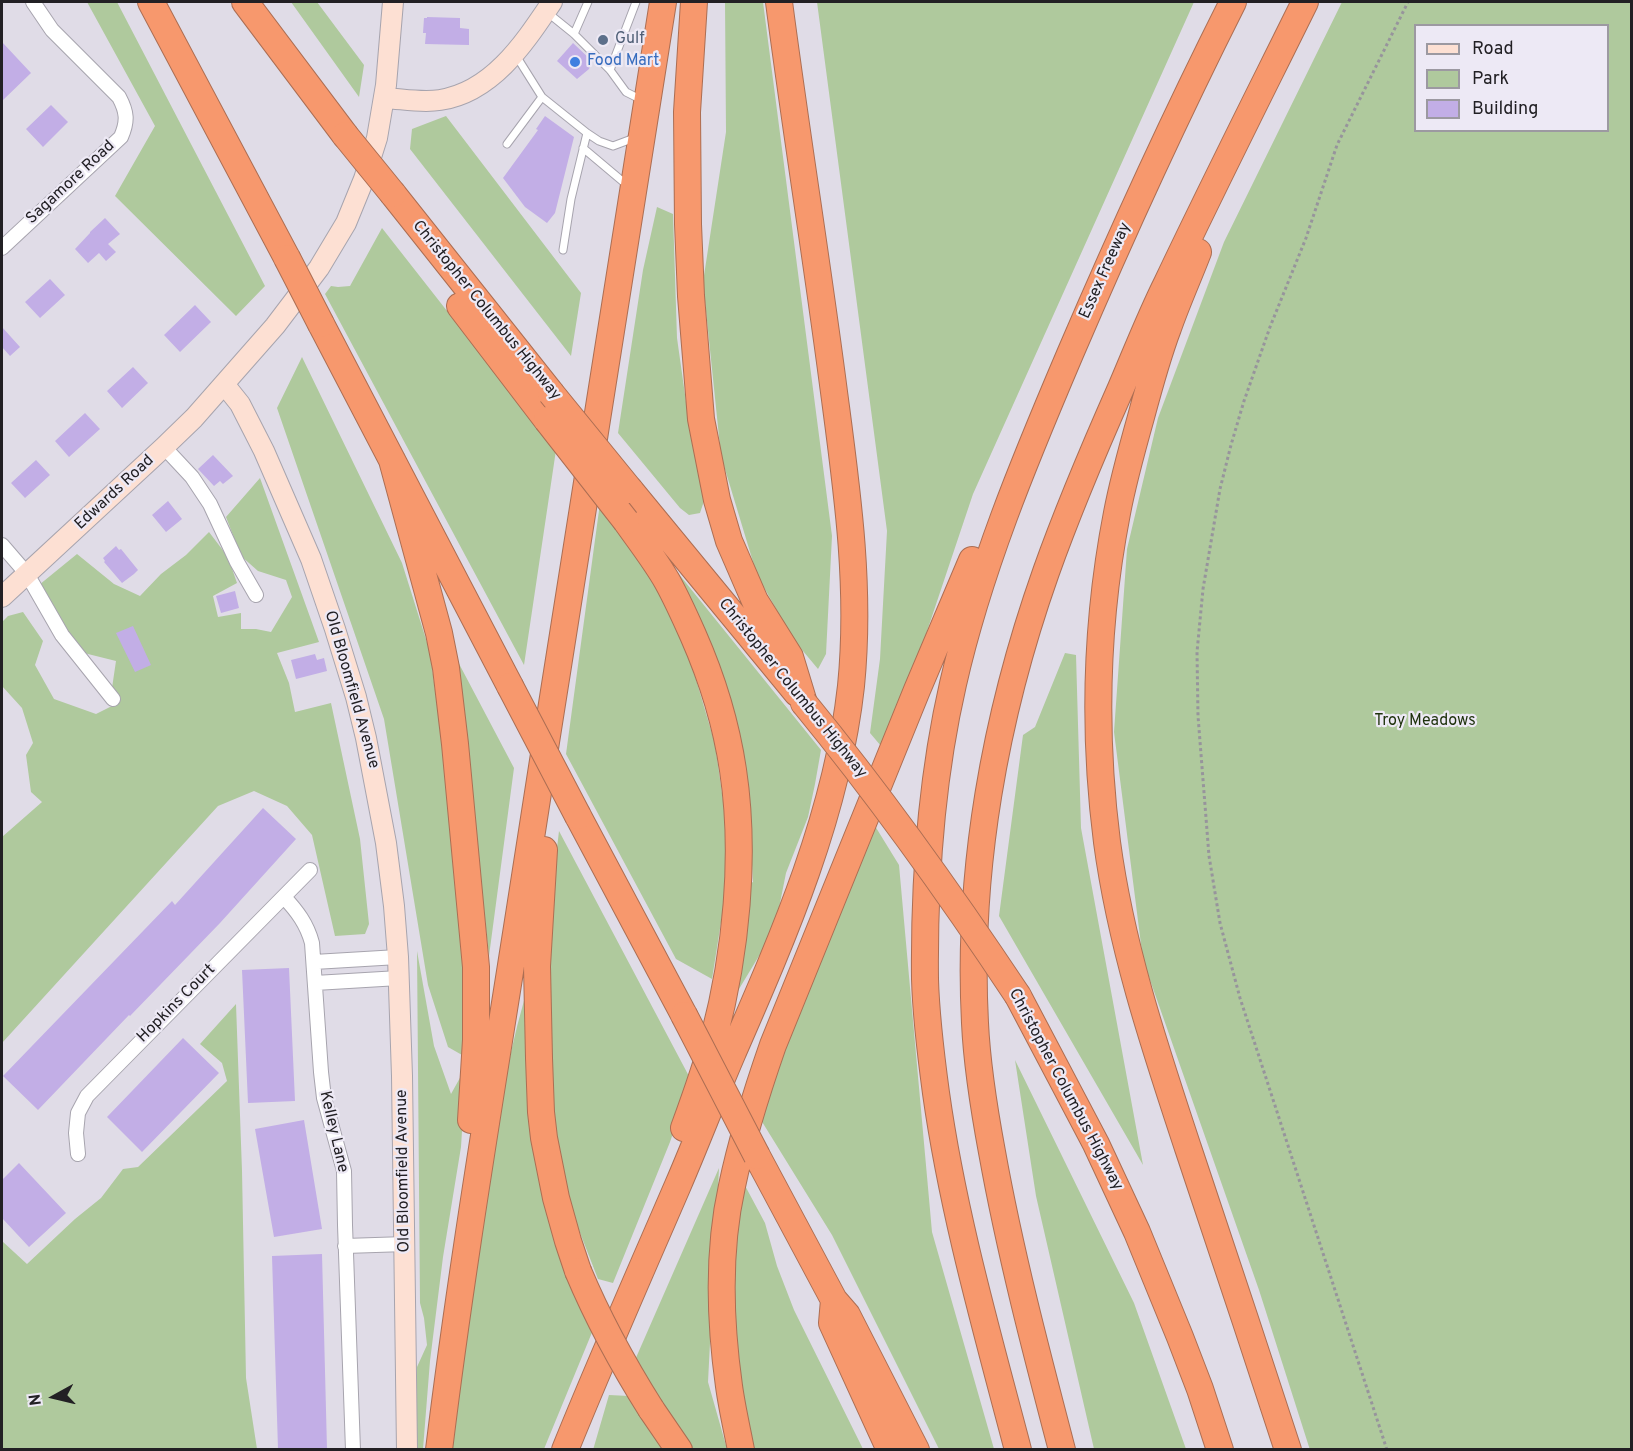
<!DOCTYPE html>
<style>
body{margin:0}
#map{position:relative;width:1633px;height:1451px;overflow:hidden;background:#e0dce7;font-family:Overpass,sans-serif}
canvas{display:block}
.frame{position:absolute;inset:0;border:3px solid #222024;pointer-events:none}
.legend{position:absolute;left:1414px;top:24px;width:195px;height:108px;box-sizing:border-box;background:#ede9f5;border:2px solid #9c99a1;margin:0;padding:8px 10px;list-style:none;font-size:18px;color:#222024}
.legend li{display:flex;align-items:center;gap:12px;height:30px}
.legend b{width:30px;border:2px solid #9c99a1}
.north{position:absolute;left:24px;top:1367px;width:60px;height:60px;-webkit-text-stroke:4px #ede9f5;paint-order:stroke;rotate:262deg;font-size:16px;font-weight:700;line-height:24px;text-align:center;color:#222024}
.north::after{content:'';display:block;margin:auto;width:21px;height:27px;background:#222024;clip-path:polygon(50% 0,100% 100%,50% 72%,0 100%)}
</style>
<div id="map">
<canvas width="1633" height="1451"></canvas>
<div class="frame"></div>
<ul class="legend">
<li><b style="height:8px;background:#fde0d3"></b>Road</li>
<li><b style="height:16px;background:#afc99d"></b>Park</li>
<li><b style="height:16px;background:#c2aee6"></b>Building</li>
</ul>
<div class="north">N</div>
</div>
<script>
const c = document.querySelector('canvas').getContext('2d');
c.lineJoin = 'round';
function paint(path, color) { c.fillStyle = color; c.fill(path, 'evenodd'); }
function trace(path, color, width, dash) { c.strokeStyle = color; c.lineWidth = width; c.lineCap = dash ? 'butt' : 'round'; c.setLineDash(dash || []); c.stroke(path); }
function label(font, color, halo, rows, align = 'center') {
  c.font = font + ' Overpass,sans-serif'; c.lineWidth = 4.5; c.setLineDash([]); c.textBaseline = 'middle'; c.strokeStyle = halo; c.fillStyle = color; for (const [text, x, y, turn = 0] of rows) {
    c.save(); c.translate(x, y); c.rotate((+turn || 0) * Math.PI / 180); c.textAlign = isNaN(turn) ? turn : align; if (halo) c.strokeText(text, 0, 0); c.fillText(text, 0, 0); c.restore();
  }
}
paint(new Path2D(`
 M87,2H117L265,286L236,316L115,196L155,126Z
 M291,2H317L364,65L359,97Z
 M725,2H763L832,536L826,654L818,669L793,639L757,575L721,456L703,282L726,132Z
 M817,2H1194L973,494L918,658L881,746L870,733L880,659L887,531Z
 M1342,2H1631V1449L1310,1450L1259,1290L1143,960L1114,732L1127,549L1158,418L1224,242ZM1416,26H1608V130H1416Z
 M446,116L581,293L571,356L410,149L412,129Z
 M657,207L673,214L677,338L689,423L704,501L700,513L689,515L680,508L618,433L643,270Z
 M382,228L556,450L524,665L325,294L331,286L338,287L350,286Z
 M302,357L402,563L430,652L444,757L464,963L462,1055L448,1047L428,985L384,719L277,408Z
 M260,478L319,642L277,653L289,683L295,712L331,703L360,839L369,924L365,934L335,936L312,835L287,806L254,791L218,806L2,1043V837L42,802L31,792L26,755L33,743L22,708L2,686V622L8,616L23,612L43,641L35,665L54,699L96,714L118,703L112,688L116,661L72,650L39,585L77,554L114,584L140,596L161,574L186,555L209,532L228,557L237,583L213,596L218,617L241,613V629H256L271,632L292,597L286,580L258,571L241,556L226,517Z
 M600,503L648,572L669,611L688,652L715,744L726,821L725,897L712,979L676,959L566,754Z
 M661,552L821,750L815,784L808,817L786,873L779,908L768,941L736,994L747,885L753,882L748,793L742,749L733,707L728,708Z
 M1065,653L1076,655L1081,828L1143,1165L999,916L1023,735L1035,727Z
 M456,658L514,768L489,956Z
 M875,826L899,865L932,1232L994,1449H939L832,1235L756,1112Z
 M559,831L691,1080L670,1142L613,1283L598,1279L570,1207L550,1105L549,916Z
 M417,951L434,1046L451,1094L466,1067L461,1147L443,1257L430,1361L423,1449H417V1367L427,1345L424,1318L420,1303Z
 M525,997L528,998L593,1330L544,1449L451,1450C459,1372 472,1295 483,1218C494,1144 504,1069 525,997Z
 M236,1004L242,1171L246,1378L257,1449H2V1241L27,1264L75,1219L101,1198L123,1169L138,1167L227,1081L222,1063L200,1044Z
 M1015,1060L1134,1303L1186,1449H1094L1036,1196Z
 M719,1168L708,1382L727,1449H693L635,1360Z
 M742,1180L765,1223L777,1266L794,1310L863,1449H750L731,1324L736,1218Z
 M609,1395L629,1396L666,1450H593Z`), '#afc99d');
paint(new Path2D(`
 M427,17L460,18V28L469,29V45L425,44L426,33H423L424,18H427Z
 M2,42L31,73L2,101Z
 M573,43L592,61L589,69L577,79L557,61Z
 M51,105L68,122L43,147L26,129Z
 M545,116L574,137L555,213L547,223L525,207L503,178L538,130L536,129Z
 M105,218L120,234L108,244L116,252L106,261L99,253L88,263L75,249L90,233V232Z
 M50,279L65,295L40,318L25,302Z
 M195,305L211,322L180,352L164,335Z
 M2,327L20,347L10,356L2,347Z
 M133,367L148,383L122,408L107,391Z
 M85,413L100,429L69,457L55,441Z
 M213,455L233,476L223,484L220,481L214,486L198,469Z
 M36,460L50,475L25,498L11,483Z
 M168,501L182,519L166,532L152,515Z
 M116,546L119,550L121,549L138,570L134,574L122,583L104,562L105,561L103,558Z
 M235,591L239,608L221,613L216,596Z
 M133,626L151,665L135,672L116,633Z
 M315,654L317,660L324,658L327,671L296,679L291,660Z
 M263,808L296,839L220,923L130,1016L129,1015L38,1110L3,1076L172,901L175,905Z
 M289,968L295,1101L248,1103L242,970Z
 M183,1038L219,1073L142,1152L107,1117Z
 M304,1120L322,1229L274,1237L255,1129Z
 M19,1163L66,1213L29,1247L2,1218V1180Z
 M322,1254L327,1449H278L272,1256Z`), '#c2aee6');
const lane = new Path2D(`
 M548,13L574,34L610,70L626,92L642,100
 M574,34L588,2
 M515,54L542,97L587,133L599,141L613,146L637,137
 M610,70L636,2
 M507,144L542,97
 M583,148L627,185
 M563,250L571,199L587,133`);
const street = new Path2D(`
 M2,248L121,137C128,121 127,112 119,97L52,30L33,2
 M164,447L192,477L210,504L237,562L256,595
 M2,545L27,574L62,635L113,699
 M284,897C297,911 307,924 312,943L321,1072L324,1098L344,1171L345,1225L353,1450
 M314,962L398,957
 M315,983L399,978
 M78,1154L76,1133L78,1113L87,1096L310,870
 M345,1246L406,1244`);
const secondary = new Path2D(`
 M385,98C403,99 422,103 440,100C493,92 525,42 552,2
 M224,384L240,404L264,451L311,559L335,629L356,697L366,738L386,843L394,906L398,957L402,1076L407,1450
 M2,597L164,447L194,418L275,326L319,268L346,223L364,179L377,138L386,85L393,2`);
const highway = new Path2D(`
 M151,2L287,258
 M245,2L345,135
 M694,2L687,112L688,224L691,296L701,419L717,500L729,541L755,601L790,657L804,703
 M393,194L551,393
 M1198,252C1188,278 1177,302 1168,328C1157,357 1149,387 1141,417C1132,449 1123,481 1117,513C1096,621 1093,733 1107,842C1121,947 1155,1048 1188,1148C1222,1249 1255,1349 1288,1450
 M460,306L547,420
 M321,324L510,686
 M392,460L439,633L446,668L455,744L476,967V1040L471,1120
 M630,490L797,693
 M626,521C640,541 655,560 667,581C677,599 685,617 693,635C712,678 726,723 733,770C746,856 736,953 714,1037C706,1068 695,1098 684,1128
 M578,816L684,1015
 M544,850L537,966L539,1058L541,1112L544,1138L556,1198L568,1241L578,1271
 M1018,996L1096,1144L1137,1232L1180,1337L1200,1389L1220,1450
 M757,1156L834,1300L847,1315L916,1450
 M834,1300L832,1323L890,1450
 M651,1409L679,1450
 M439,1450C462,1262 494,1076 523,889C569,593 616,297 663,2
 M565,1450C601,1361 640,1273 678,1185C697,1141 714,1096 733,1052C784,935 837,814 851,686C861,587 847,490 834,392C817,261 796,132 779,2
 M741,1450C737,1429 732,1408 729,1386C720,1322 718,1249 732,1186C742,1138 757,1091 773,1045L917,690L972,560
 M1018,1450C987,1332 953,1214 936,1093C931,1056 926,1017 925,979C924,881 931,780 953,684C979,570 1024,462 1070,354C1121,235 1175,117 1233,2
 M1062,1450C1036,1351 1010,1252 992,1152C984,1109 977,1066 975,1023C967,871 995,716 1046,572C1068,510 1094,449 1121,388C1136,353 1150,317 1167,283C1212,188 1259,95 1305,2`);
trace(lane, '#a7a4ae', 9);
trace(street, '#a7a4ae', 16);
trace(secondary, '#a7a4ae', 22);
trace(highway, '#ac6e53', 28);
trace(new Path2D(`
 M1387,1450L1240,998L1220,923L1209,856L1198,716L1197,652L1203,589L1220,489L1231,445L1244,401L1270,327L1306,238L1337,145L1408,2`), '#97949c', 3, [3, 3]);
trace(lane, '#fff', 7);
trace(street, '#fff', 14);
trace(secondary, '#fde0d3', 20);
trace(highway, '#f7986d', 26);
const highwayBridge = new Path2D(`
 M345,135L393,194
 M287,258L321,324
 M551,393L630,490
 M547,420L626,521
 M510,686L578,816
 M804,703C881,797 951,895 1018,996
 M684,1015L757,1156
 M578,1271C599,1321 622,1363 651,1409`);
trace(highwayBridge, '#ac6e53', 28, []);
trace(highwayBridge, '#f7986d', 26);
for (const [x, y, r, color] of [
 [603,40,6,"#5c6f8a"],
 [575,62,6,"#3f7fe0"]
]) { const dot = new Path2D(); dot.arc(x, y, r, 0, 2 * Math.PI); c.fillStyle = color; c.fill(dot); trace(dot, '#ede9f5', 2); }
label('16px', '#4e5e75', '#ede9f5', [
 ["Gulf",615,40]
], 'left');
label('16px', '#366cbe', '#ede9f5', [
 ["Food Mart",587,62]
], 'left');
label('16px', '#222024', '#ede9f5', [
 ["Sagamore Road",71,183,-43],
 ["Essex Freeway",1106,271,-66],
 ["Christopher Columbus Highway",486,311,51],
 ["Edwards Road",115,493,-43],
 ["Christopher Columbus Highway",792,689,51],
 ["Old Bloomfield Avenue",351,690,74],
 ["Hopkins Court",177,1004,-45],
 ["Christopher Columbus Highway",1065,1090,62],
 ["Kelley Lane",333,1132,77],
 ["Old Bloomfield Avenue",404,1171,-91]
]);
label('16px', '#1d310b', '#ede9f5', [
 ["Troy Meadows",1425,722]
]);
</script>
